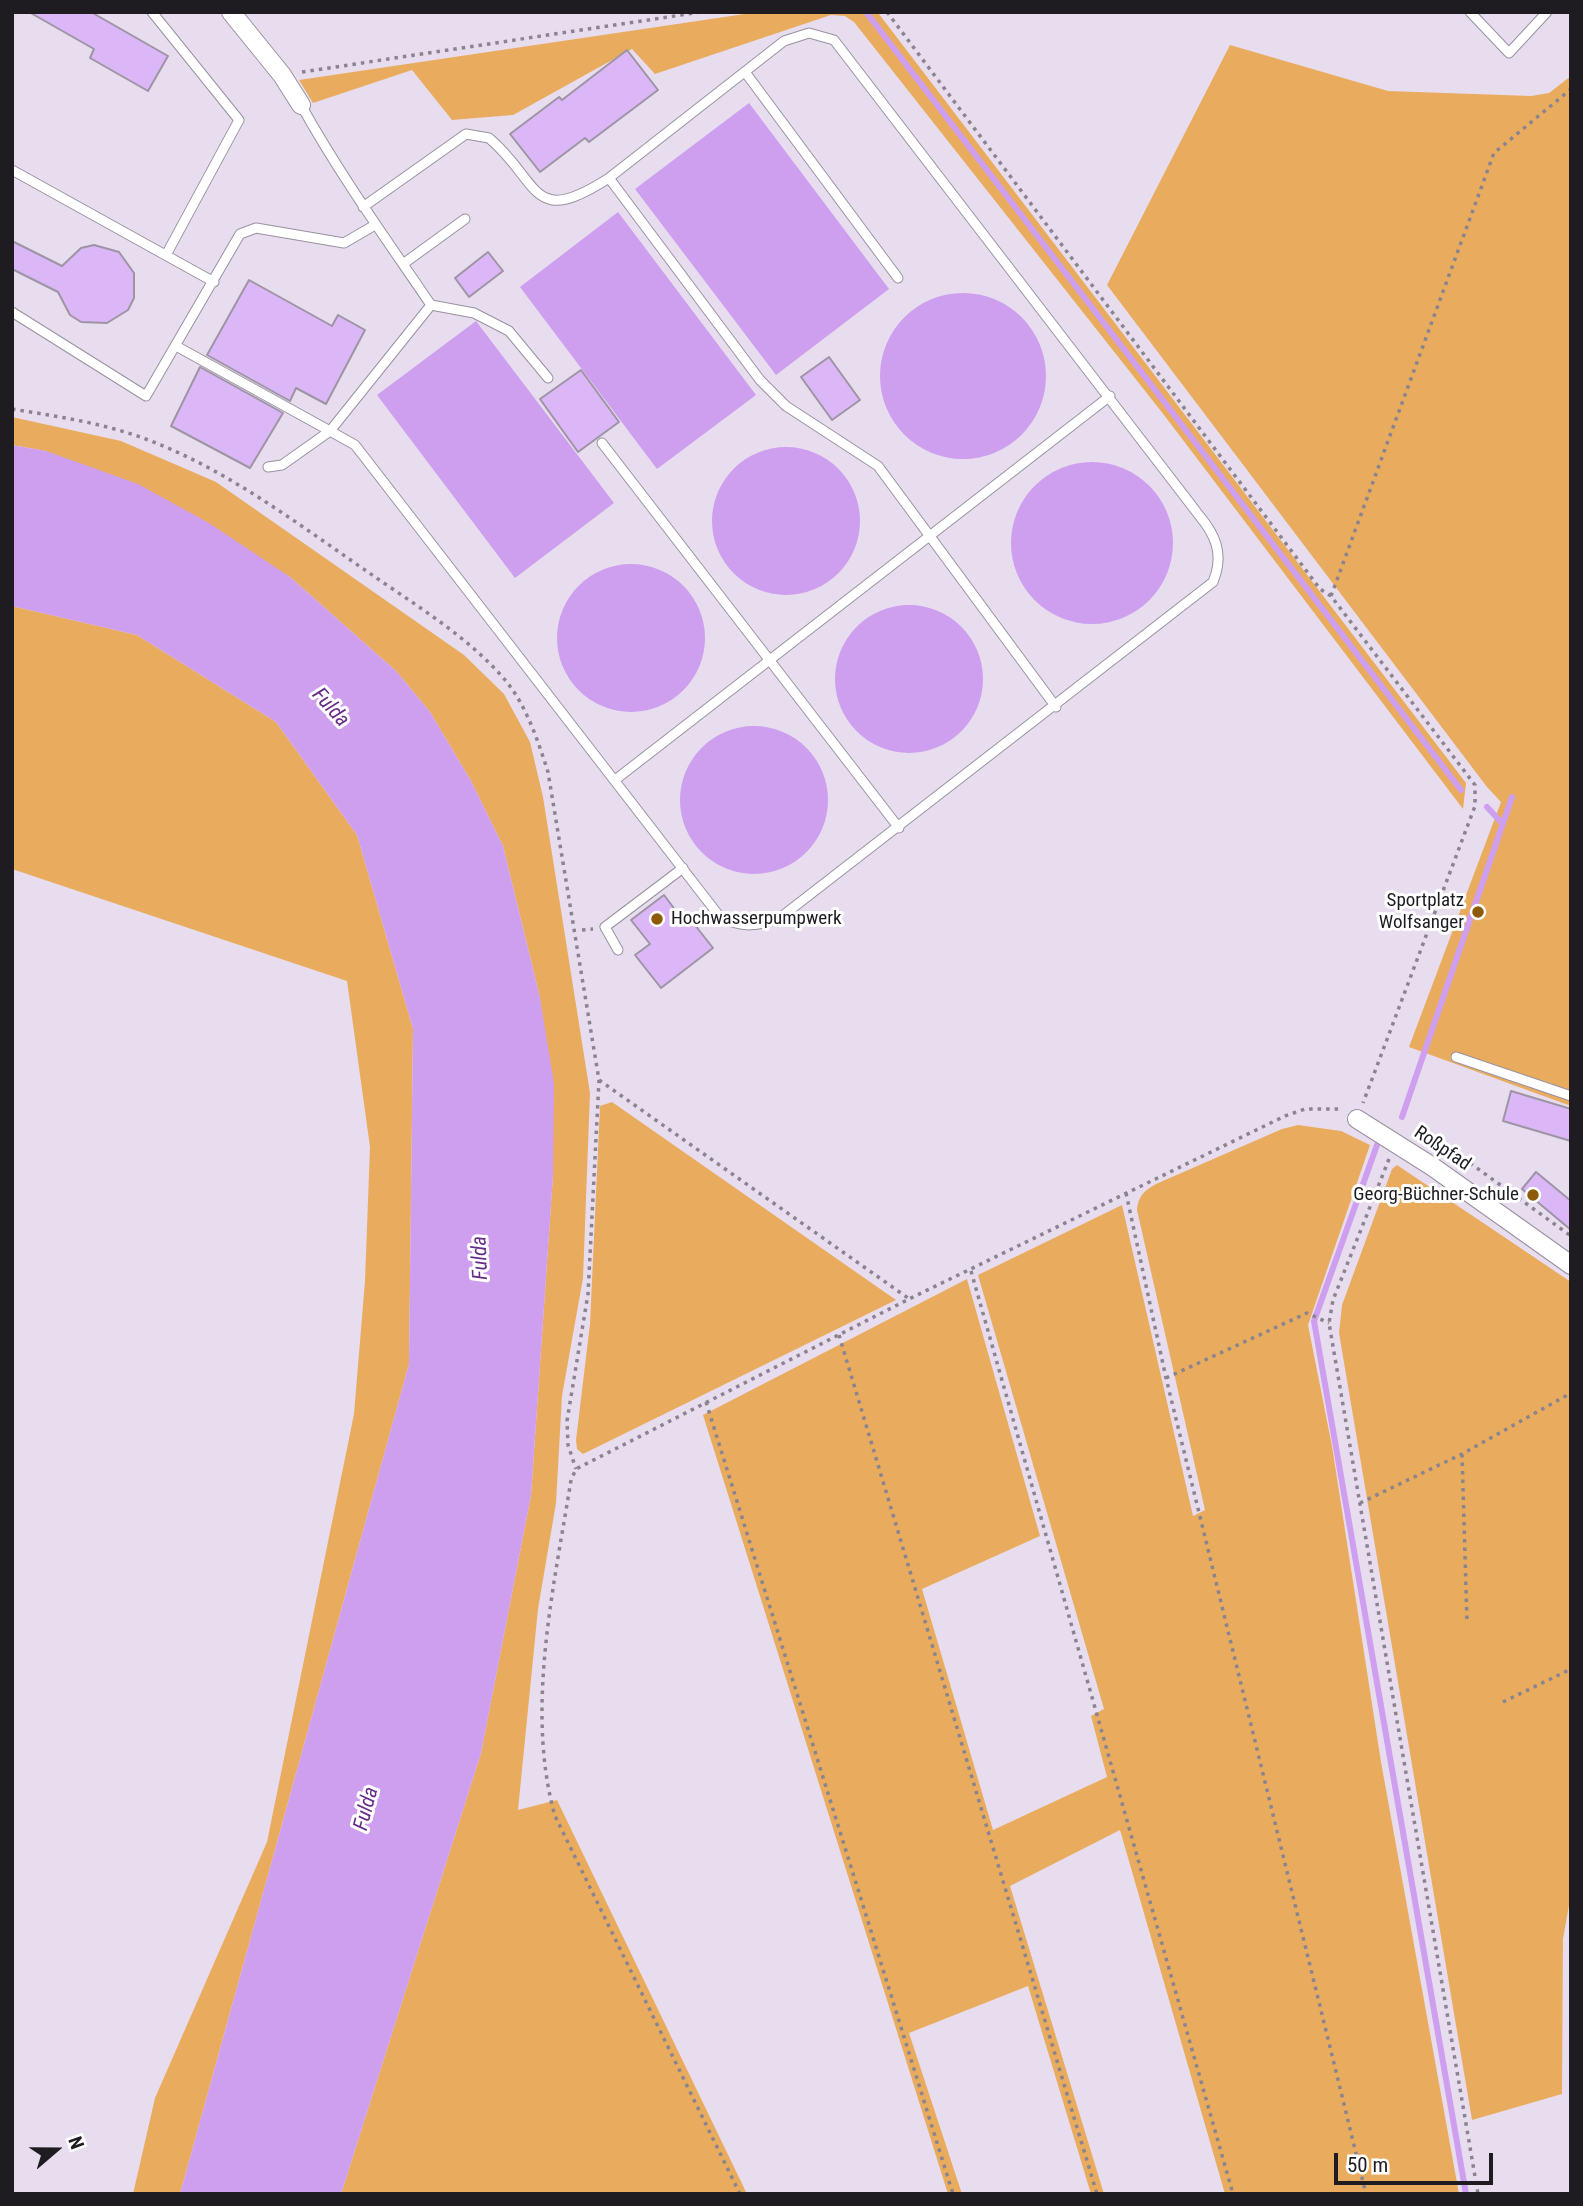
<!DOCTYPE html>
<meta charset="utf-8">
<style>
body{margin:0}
#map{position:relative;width:1583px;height:2206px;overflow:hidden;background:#e7ddee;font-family:"Roboto Condensed",sans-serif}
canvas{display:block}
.frame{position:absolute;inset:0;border:14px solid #1e1b21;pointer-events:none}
.north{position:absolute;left:21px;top:2115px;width:70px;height:70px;-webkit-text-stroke:5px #fff;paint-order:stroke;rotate:70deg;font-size:19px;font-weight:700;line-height:28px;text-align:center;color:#1e1b21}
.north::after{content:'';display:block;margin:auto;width:24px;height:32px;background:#1e1b21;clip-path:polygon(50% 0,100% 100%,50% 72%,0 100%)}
.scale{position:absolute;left:1334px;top:2153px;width:159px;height:32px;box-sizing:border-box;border:4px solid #1e1b21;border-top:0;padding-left:9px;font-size:21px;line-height:24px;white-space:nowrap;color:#1e1b21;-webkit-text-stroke:5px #fff;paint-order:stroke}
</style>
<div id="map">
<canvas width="1583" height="2206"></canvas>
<div class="frame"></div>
<div class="north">N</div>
<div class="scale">50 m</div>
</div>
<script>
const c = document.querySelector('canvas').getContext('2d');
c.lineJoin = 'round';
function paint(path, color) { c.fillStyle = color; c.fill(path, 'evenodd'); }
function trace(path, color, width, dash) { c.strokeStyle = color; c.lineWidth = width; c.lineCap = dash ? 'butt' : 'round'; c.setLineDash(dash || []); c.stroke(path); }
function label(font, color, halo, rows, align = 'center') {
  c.font = font + ' "Roboto Condensed",sans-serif'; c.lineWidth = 6; c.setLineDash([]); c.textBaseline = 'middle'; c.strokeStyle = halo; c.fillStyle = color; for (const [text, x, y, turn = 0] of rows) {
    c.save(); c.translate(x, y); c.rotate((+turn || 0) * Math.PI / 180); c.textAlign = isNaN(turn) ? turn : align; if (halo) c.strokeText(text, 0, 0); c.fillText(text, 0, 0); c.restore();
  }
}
paint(new Path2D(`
 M758,12L879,14L1466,783L1463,809L1164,415L854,22L845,16L831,15L655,74L632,49L513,115L452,120L412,70L313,103L299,80Z
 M1230,45L1388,91L1531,96L1549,93L1571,76V1106L1409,1047L1501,802L1487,787L1107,285Z
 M12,417L121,441L216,482L464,655L504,694L530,742L543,797L590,1093L583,1278L562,1396L556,1503L538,1609L518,1810L557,1800L747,2194H341L481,1753L531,1495L553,1175L540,998L503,846L471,781L430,712L396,671L290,577L46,451L12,445Z
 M12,606L137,635L276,722L357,835L413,1029L409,1364L180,2194H133L155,2098L267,1842L354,1414L365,1281L370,1147L347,981L12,869Z
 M612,1102L896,1300L583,1454L577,1449L576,1440L590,1324L600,1106Z
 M1298,1125L1341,1131L1370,1145L1308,1325L1332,1446L1381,1762L1459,2194H1225L1120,1830L1010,1886L1104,2194H1091L1028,1986L909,2033L962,2194H948L703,1415L967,1279L1040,1536L922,1589L993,1830L1107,1777L1091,1716L1104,1709L978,1275L1122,1205L1193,1516L1205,1510L1137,1210C1138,1196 1144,1191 1156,1184L1282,1129Z
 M1397,1165L1571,1282V1894L1563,1939L1562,2094L1472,2120L1339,1333L1342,1305L1392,1169Z`), '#e9ac5f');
paint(new Path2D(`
 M749,103L889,289L776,375L635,189Z
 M618,212L756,395L657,469L520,287Z
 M880 376a83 83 0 1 1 166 0a83 83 0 1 1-166 0Z
 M476,321L614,503L515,578L377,395Z
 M12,445L46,451L138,484L209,523L290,577L396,671L430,712L471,781L503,846L540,998L554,1084L553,1175L531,1495L481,1753L341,2194H180L409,1364L413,1029L357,835L276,722L137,635L12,606Z
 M712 521a74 74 0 1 1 148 0a74 74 0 1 1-148 0Z
 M1011 543a81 81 0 1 1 162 0a81 81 0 1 1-162 0Z
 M557 638a74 74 0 1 1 148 0a74 74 0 1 1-148 0Z
 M835 679a74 74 0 1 1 148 0a74 74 0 1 1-148 0Z
 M680 800a74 74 0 1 1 148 0a74 74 0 1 1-148 0Z`), '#ce9fef');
trace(new Path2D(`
 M866,12L1461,790
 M1487,807L1502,823
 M1402,1117L1512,797
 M1377,1145L1314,1321L1466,2194`), '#ce9fef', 6);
const building = new Path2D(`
 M29,12H91L168,56L148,91L90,58L94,49Z
 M627,50L658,90L589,142L585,138L540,172L510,134L559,97L562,100Z
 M12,241L62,266L81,248L94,245L119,252L134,273V298L128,310L107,323L81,322L70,315L58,292L12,269Z
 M488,252L503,271L469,297L455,278Z
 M249,280L332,326L338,315L365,330L326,404L296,388L290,401L207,355Z
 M829,357L860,400L832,420L801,377Z
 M200,367L283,413L250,468L171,426Z
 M581,370L619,422L578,452L540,399Z
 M664,895L682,919L687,915L713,948L661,988L635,955L650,944L631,920Z
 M1511,1091L1571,1109V1141L1503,1121Z
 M1536,1172L1571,1201V1230L1522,1189Z`);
paint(building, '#dcb7f7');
trace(building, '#9d94a4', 2);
const lane = new Path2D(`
 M152,12L239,120L166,255
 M1470,12L1509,53L1547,12
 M745,72L898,278
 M301,105C340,175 386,239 431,305L330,431L355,445L720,917C741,928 759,927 781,917L1213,582C1222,560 1219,542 1205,523L834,40L809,33L784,41L609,178C530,229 541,182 489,138L466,134L363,207
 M12,170L214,282
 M609,178L760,380L786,406L878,466L1056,707
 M403,264L465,219
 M431,305L474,313L509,331L548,378
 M12,312L146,396L240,234L256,228L344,243L375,225
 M176,346L330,431L282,465L268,467
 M602,443L899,828
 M615,780L1110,396
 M618,950L605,927L683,868
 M1456,1057L1571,1096`);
const street = new Path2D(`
 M231,12L282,75L301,105
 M1357,1119L1433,1167L1571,1265`);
trace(lane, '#9991a0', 11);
trace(street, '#9991a0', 20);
trace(new Path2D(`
 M887,12L1320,589L1331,596L1475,785V806L1363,1103
 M302,72L701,12
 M12,409C61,417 110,424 156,443C231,473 298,524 365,570C412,603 468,636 506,681C527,707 538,741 548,772L599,1080L588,1294L567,1421L568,1445L576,1469
 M1331,596L1494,153L1571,89
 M582,930L593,929
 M599,1080L908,1298
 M1389,1159L1333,1300L1329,1323L1478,2194
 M1455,1160L1463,1158L1571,1236
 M1126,1193L1166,1378L1366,2194
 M971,1271L1233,2194
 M839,1335L1097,2194
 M1166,1378L1307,1313L1329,1323
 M706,1402L953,2194
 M1462,1454L1467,1622
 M1360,1503L1462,1454L1571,1393
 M1503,1702L1571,1669
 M740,2194L555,1816C525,1710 554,1587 571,1480L576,1469L909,1299L1285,1116L1305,1109H1341`), '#8a848f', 3.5, [3.5, 5]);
trace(lane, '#fff', 9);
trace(street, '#fff', 18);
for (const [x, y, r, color] of [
 [1478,912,7,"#8d5b07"],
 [657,919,7,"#8d5b07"],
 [1533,1195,7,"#8d5b07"]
]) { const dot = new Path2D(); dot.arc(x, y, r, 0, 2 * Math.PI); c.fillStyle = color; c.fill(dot); trace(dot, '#fff', 2.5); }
label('19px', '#1e1b21', '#fff', [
 ["Sportplatz",1464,901],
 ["Wolfsanger",1464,923],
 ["Hochwasserpumpwerk",671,919,"left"],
 ["Georg-Büchner-Schule",1519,1195]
], 'right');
label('19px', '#1e1b21', '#fff', [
 ["Roßpfad",1442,1149,34]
]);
label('italic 21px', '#662c87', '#fff', [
 ["Fulda",330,708,48],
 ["Fulda",481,1258,-92],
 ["Fulda",367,1809,-75]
]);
</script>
